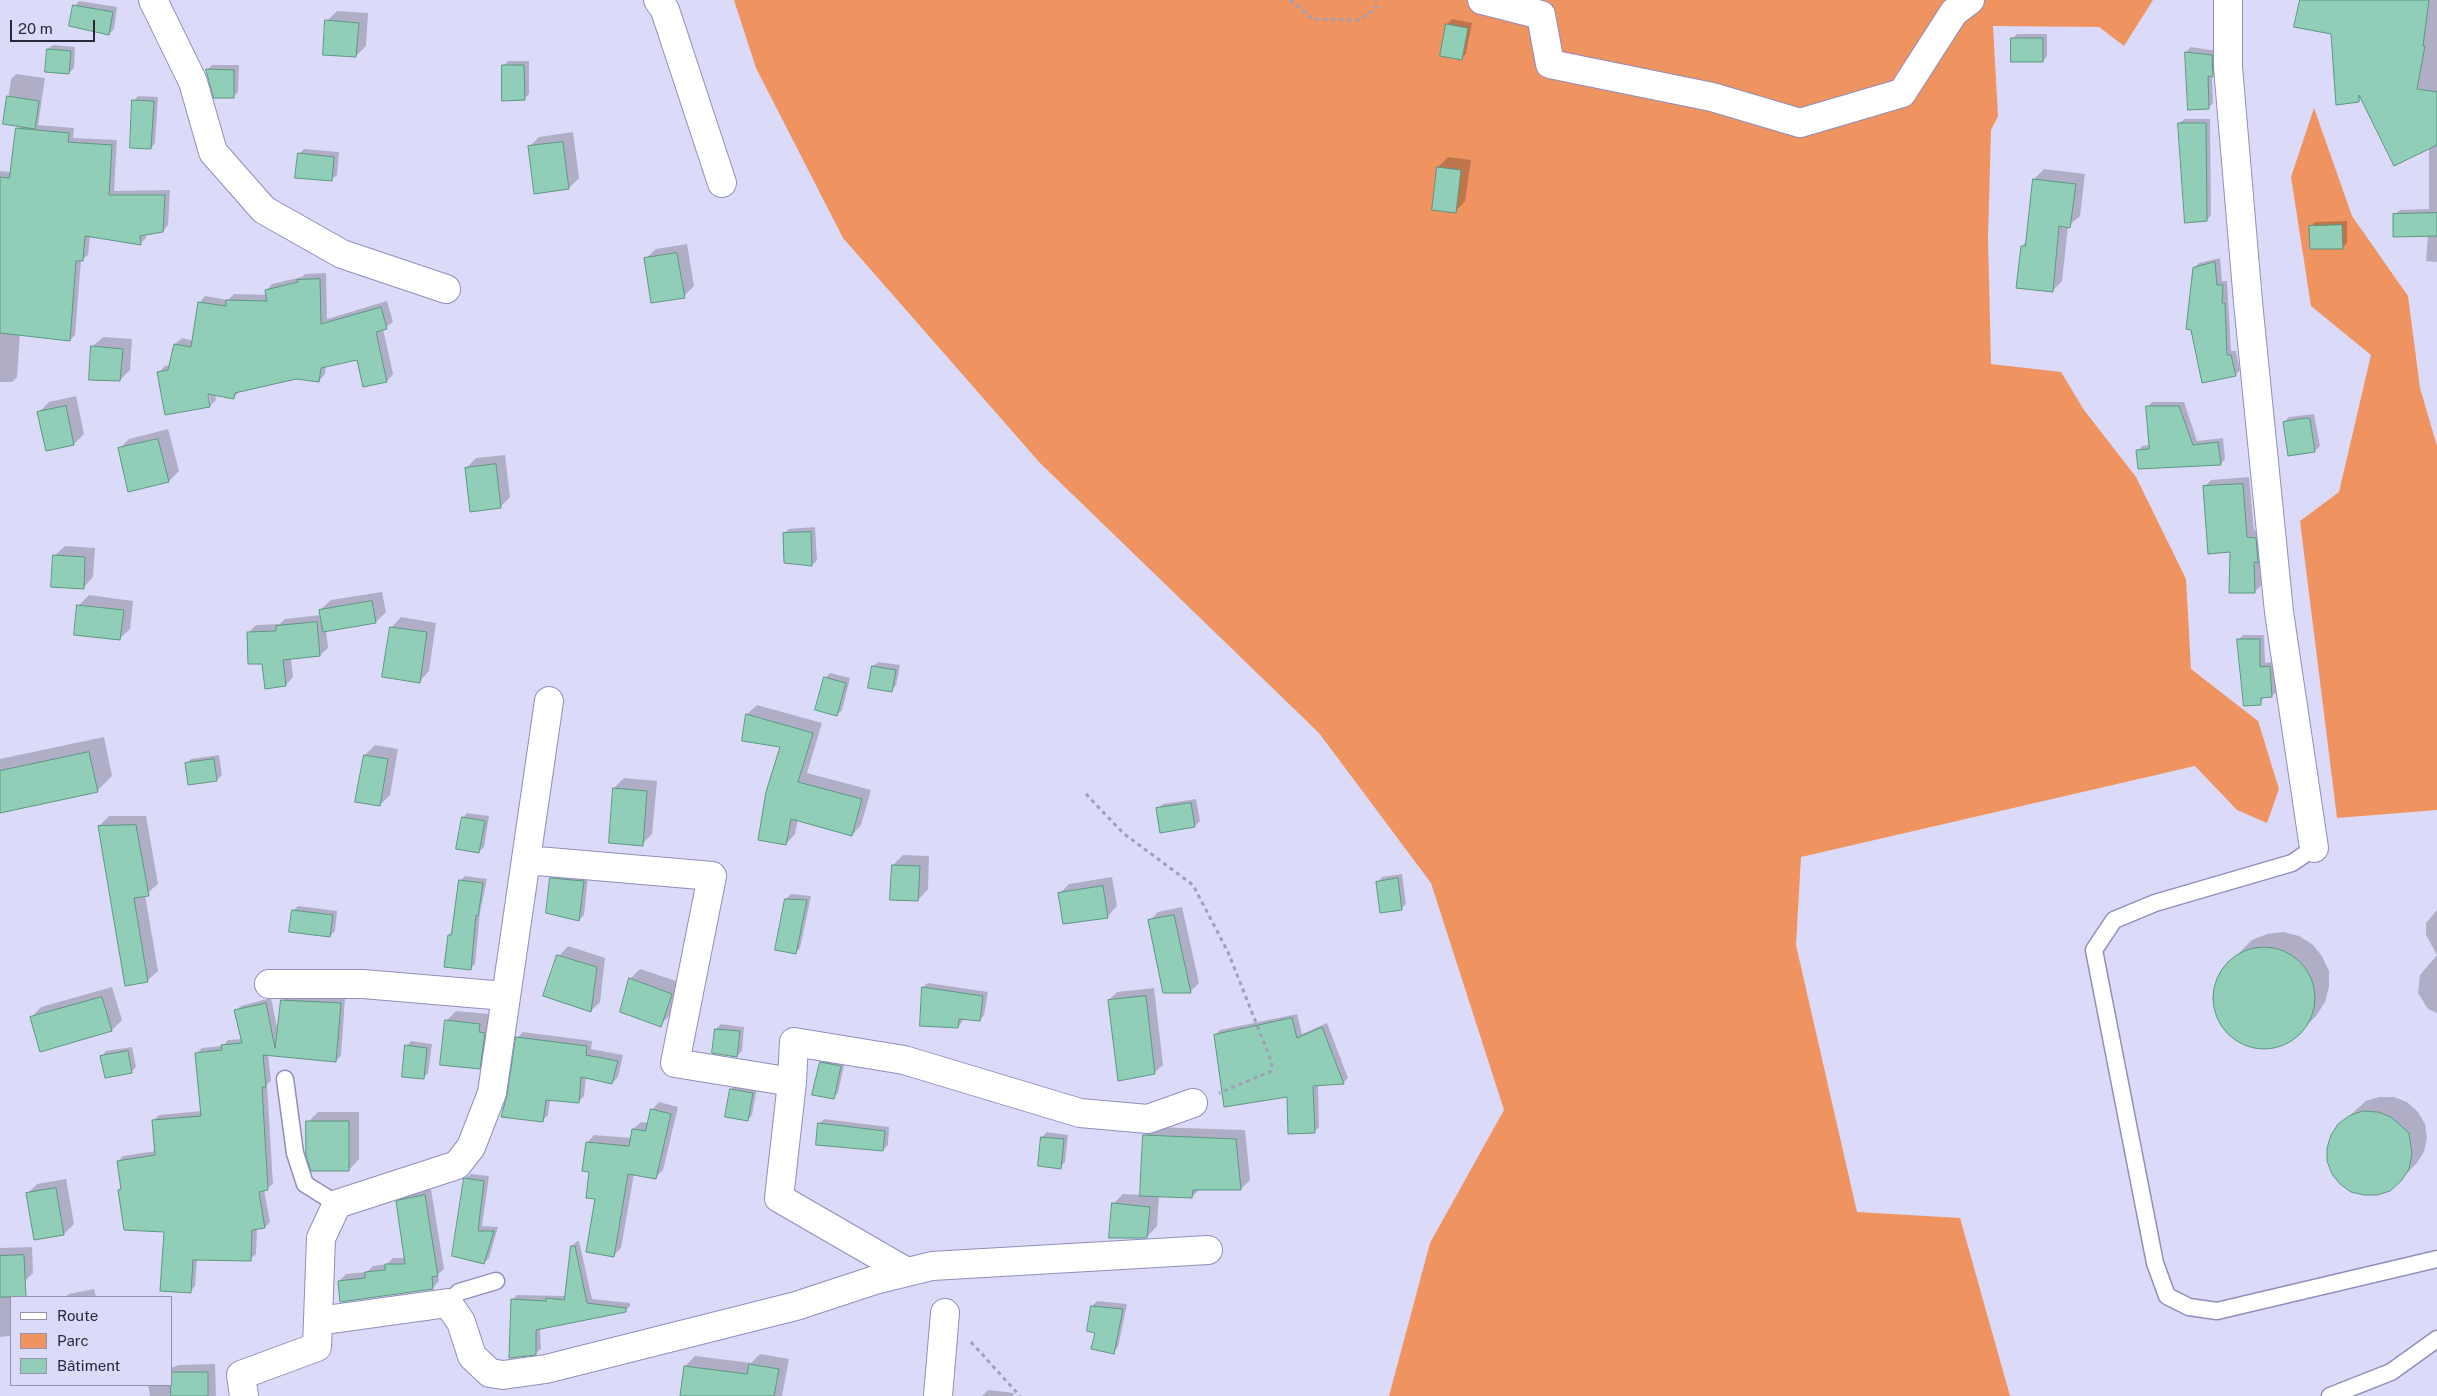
<!DOCTYPE html>
<meta charset="utf-8">
<style>
body{margin:0}
#map{position:relative;width:2437px;height:1396px;overflow:hidden;background:#dcdaf9;font-family:"Public Sans",sans-serif}
canvas{display:block}
.legend{position:absolute;left:10px;top:1296px;width:162px;height:90px;box-sizing:border-box;background:#dcdaf9;border:1px solid #9492ad;margin:0;padding:6px 9px;list-style:none;font-size:15px;color:#29273a}
.legend li{display:flex;align-items:center;gap:10px;height:25px}
.legend b{width:25px;border:1px solid #9492ad}
.scale{position:absolute;left:10px;top:20px;width:85px;height:22px;box-sizing:border-box;border:2px solid #29273a;border-top:0;padding-left:6px;font-size:15px;line-height:18px;white-space:nowrap;color:#29273a;-webkit-text-stroke:4px #dcdaf9;paint-order:stroke}
</style>
<div id="map">
<canvas width="2437" height="1396"></canvas>
<ul class="legend">
<li><b style="height:6px;background:#fff"></b>Route</li>
<li><b style="height:14px;background:#ef9360"></b>Parc</li>
<li><b style="height:14px;background:#91ceb7"></b>Bâtiment</li>
</ul>
<div class="scale">20 m</div>
</div>
<script>
const c = document.querySelector('canvas').getContext('2d');
c.lineJoin = 'round';
function paint(path, color) { c.fillStyle = color; c.fill(path, 'evenodd'); }
function trace(path, color, width, dash) { c.strokeStyle = color; c.lineWidth = width; c.lineCap = dash ? 'butt' : 'round'; c.setLineDash(dash || []); c.stroke(path); }
paint(new Path2D(`
 M734,0H2153L2124,46L2099,27L1993,26L1998,116L1991,130L1988,238L1991,364L2061,372L2084,410L2136,477L2186,579L2191,669L2258,721L2279,789L2267,823L2237,810L2195,766L1801,857L1796,945L1857,1212L1960,1218L2010,1396H1389L1430,1243L1504,1110L1431,883L1319,733L1040,463L843,238L756,68Z
 M2314,108L2352,216L2408,296L2420,388L2437,446V810L2337,818L2300,521L2339,492L2371,355L2311,306L2291,177Z`), '#ef9360');
paint(new Path2D(`
 M2301,0H2437V262L2426,261L2428,235L2394,215L2400,210L2429,209V147L2361,97L2358,100L2332,33Z
 M79,1L117,7L114,29L109,34L75,6Z
 M337,11L368,13L366,46L356,56L327,21Z
 M1452,19L1472,23L1466,54L1461,58L1447,24Z
 M2017,34H2047V56L2043,61L2012,39Z
 M53,45L75,47L74,68L69,73L48,49Z
 M2191,47L2217,51V71L2212,76L2213,103L2208,108L2186,52Z
 M508,61H529V94L524,99L503,66Z
 M212,65H239L238,92L233,97L208,69Z
 M16,74L45,78L38,125L74,128L73,138L117,140L114,191L170,190L168,225L163,231L145,233L146,238L140,244L90,235L88,255L81,260L75,335L70,340L20,334L17,377L12,382H0V171L11,172L18,129L21,125L5,123L11,79Z
 M138,96L158,97L155,143L151,148L134,101Z
 M2184,119H2210L2211,215L2207,220L2179,124Z
 M573,132L579,178L569,188L529,147L539,137Z
 M304,149L339,152L337,175L332,179L299,154Z
 M1448,157L1471,160L1465,201L1455,212L1438,167Z
 M2044,169L2085,174L2080,216L2068,226L2062,281L2052,291L2022,246L2026,242L2034,179Z
 M2347,221V243L2342,248L2311,227L2315,222Z
 M687,244L694,286L684,296L645,259L656,249Z
 M2220,258L2222,281H2227L2231,351H2236L2240,370L2235,375L2203,381L2194,268L2199,263Z
 M326,273L327,319L387,301L393,322L383,329L393,374L387,381L364,385L358,358L326,365L325,374L319,381L296,378L240,391L234,397L215,394L216,400L210,406L159,372L165,366L171,365L175,344L182,338L194,341L199,303L205,296L228,300L234,294L267,295L266,291L272,284L302,277L305,274ZM206,388H208L211,403H208Z
 M103,337L132,339L130,370L120,380L92,347Z
 M76,396L84,434L74,444L39,412L49,402Z
 M2152,402H2184L2197,441L2223,438L2225,459L2221,464L2138,451L2142,446L2150,445L2148,407Z
 M2314,414L2320,446L2315,451L2284,422L2289,417Z
 M168,429L179,471L169,481L119,449L129,439Z
 M505,455L510,497L500,507L466,468L476,458Z
 M2249,477L2254,530L2263,531L2262,585L2254,592L2231,551L2204,487L2211,480Z
 M815,527L817,560L812,565L785,562L784,534L789,529Z
 M65,546L95,548L93,577L83,588L54,556Z
 M382,592L386,612L376,622L326,630L328,648L320,655L291,658L293,677L286,685L263,662L248,633L256,625L280,624L285,619L321,615L320,610L331,600Z
 M89,595L133,601L130,629L119,639L79,605Z
 M401,617L436,623L429,671L419,682L391,628Z
 M2243,635H2264L2265,663L2274,662L2277,691L2272,696H2265L2260,703L2239,640Z
 M878,662L900,665L896,685L892,690L873,666Z
 M830,673L850,678L842,710L837,715L825,678Z
 M757,705L822,723L807,773L871,790L861,825L852,835L798,819L795,834L786,844L781,746L743,740L747,714Z
 M104,737L112,776L97,791L0,812V759Z
 M375,745L398,749L390,795L380,805L365,755Z
 M219,755L222,775L217,780L189,784L186,764L191,759Z
 M624,778L657,781L652,834L642,844L614,788Z
 M1196,799L1200,821L1195,826L1158,809L1163,804Z
 M467,813L489,816L484,847L479,852L463,818Z
 M109,816H146L158,884L145,895L158,971L147,981L99,826Z
 M903,855L929,856L928,889L918,900L893,865Z
 M556,874L588,876L584,915L579,920L551,878Z
 M1402,874L1406,904L1401,909L1378,882L1382,877Z
 M465,876L487,879L480,912L475,964L470,969L449,935L453,931L460,881Z
 M1112,877L1117,906L1107,917L1059,894L1069,884Z
 M791,894L811,896L800,948L795,953L786,899Z
 M298,906L337,911L335,931L330,936L293,911Z
 M1182,907L1199,983L1190,992L1149,921L1158,912Z
 M2437,910V1013L2428,1009L2418,993L2420,975L2437,955L2426,935V923Z
 M2283,932L2299,936L2312,944L2322,956L2329,971V987L2325,1002L2316,1016L2300,1032L2287,1041L2271,1047H2255L2239,1041L2226,1030L2217,1016L2214,999L2216,982L2224,968L2252,940L2267,934Z
 M568,946L605,958L600,1002L591,1011L559,956Z
 M640,969L682,983L670,1015L660,1025L630,979Z
 M928,983L988,992L984,1015L980,1020L963,1018L962,1022L958,1027L923,987Z
 M112,987L122,1020L112,1030L31,1018L41,1007Z
 M1154,988L1163,1065L1154,1073L1109,1000L1117,992Z
 M287,996L345,998L341,1056L335,1061L268,1054L271,1081L267,1084L273,1184L264,1190L270,1222L265,1227L257,1228L256,1254L250,1259H197L195,1286L190,1292L165,1230L119,1190L122,1188L118,1161L123,1156L156,1151L154,1120L159,1115L202,1111L197,1053L202,1048L223,1046L228,1040L242,1039L235,1011L241,1006L271,998L278,1032L282,1001Z
 M456,1011L489,1014L488,1022L494,1023L489,1058L479,1068L446,1021Z
 M1297,1014L1302,1034L1327,1023L1348,1078L1344,1082L1318,1084L1319,1127L1314,1132L1288,1096L1215,1035L1220,1030Z
 M721,1024L744,1027L742,1051L737,1056L716,1029Z
 M523,1032L592,1041L591,1049L623,1055L618,1077L612,1083L586,1077L584,1096L578,1102L550,1099L548,1115L542,1121L509,1096L517,1038Z
 M411,1041L432,1044L428,1073L423,1078L407,1046Z
 M132,1047L136,1067L132,1071L102,1056L106,1051Z
 M826,1058L845,1061L838,1093L833,1098L821,1063Z
 M736,1084L757,1088L752,1115L748,1120L726,1116L731,1089Z
 M2379,1097H2394L2407,1102L2418,1112L2425,1124L2427,1138L2424,1152L2416,1164L2400,1180L2339,1125L2366,1101Z
 M659,1102L678,1107L663,1170L655,1178L634,1174L621,1248L614,1255L596,1198L587,1143L594,1135L632,1138L633,1129L641,1122L648,1123L652,1110Z
 M318,1112H359V1159L349,1170L308,1122Z
 M824,1119L889,1127L888,1145L883,1150L819,1124Z
 M1153,1127L1245,1130L1250,1180L1241,1189H1200L1192,1197L1159,1195L1157,1226L1147,1237L1113,1204L1123,1194L1142,1195L1144,1136Z
 M1047,1132L1068,1135L1065,1162L1060,1167L1042,1137Z
 M471,1174L489,1176L482,1226L498,1227L489,1258L484,1263L466,1178Z
 M66,1179L74,1224L64,1234L27,1194L37,1184Z
 M431,1189L444,1269L438,1274L439,1281L433,1288L339,1281L346,1274L367,1272L373,1266L387,1264L393,1258H406L397,1202L404,1195Z
 M577,1241H579L592,1299L630,1303V1306L625,1311L540,1328L541,1349L536,1353L512,1300L517,1295L566,1296L572,1246Z
 M32,1247L33,1273L25,1281L19,1282L21,1297H11V1336L0,1337V1248Z
 M94,1289L96,1297H65L69,1294Z
 M1097,1301L1127,1304L1118,1347L1113,1352L1097,1332L1092,1306Z
 M760,1354L789,1359L782,1396H681L685,1366L695,1356L751,1363Z
 M215,1364L216,1396H150L148,1385H171V1368L179,1365Z
 M988,1390L1014,1393L1013,1396H982Z`), '#0003');
const building = new Path2D(`
 M2300,0H2429L2423,46H2425L2417,89L2437,92V145L2394,166L2359,95V102L2336,105L2331,34L2294,27Z
 M73,5L113,12L109,35L69,26Z
 M325,20L359,23L356,57L323,55Z
 M1446,24L1468,28L1462,60L1440,56Z
 M2011,38H2043V62H2011Z
 M47,49L71,51L69,74L45,72Z
 M2185,52L2212,55L2213,77L2208,76L2209,109L2188,110Z
 M502,65H524L525,100L502,101Z
 M206,69L234,70V98H214Z
 M7,96L39,101L35,129L3,124Z
 M132,100L154,101L151,149L130,148Z
 M2178,123H2206L2207,221L2185,223Z
 M16,128L69,133L68,142L112,145L109,195H165L163,232L140,236L141,245L85,236L83,261H76L70,341L0,333V177L9,178Z
 M563,142L569,189L534,194L528,146Z
 M298,153L334,157L332,181L295,178Z
 M1437,167L1461,170L1456,213L1432,210Z
 M2033,179L2076,184L2070,228L2059,226L2053,292L2016,288L2021,246H2025Z
 M2437,213V236L2393,237V214Z
 M2342,225L2343,249H2310L2309,226Z
 M677,253L685,298L651,303L644,258Z
 M2215,262L2217,285H2223L2222,303H2225L2227,355H2231L2236,376L2202,383L2191,330L2186,329L2193,268Z
 M320,279L321,324L381,307L387,329L376,332L387,382L363,387L357,360L321,368L319,382L296,379L235,393L234,399L208,394L210,407L165,415L157,372L168,370L174,344L191,347L198,302L226,306V300L267,301L265,290L298,282L297,280Z
 M91,346L123,349L120,381L89,380Z
 M66,406L74,445L46,451L37,412Z
 M2146,406H2179L2193,445L2218,442L2221,465L2138,469L2136,450L2149,449Z
 M2307,418L2310,419L2315,452L2288,456L2283,422Z
 M158,439L169,482L128,492L118,448Z
 M496,464L501,508L470,512L465,468Z
 M2243,484L2247,537L2256,538L2258,563L2254,562L2255,593H2229L2230,552L2208,554L2203,486Z
 M811,532L812,566L784,563L783,533Z
 M53,555L85,557L84,589L51,587Z
 M372,601L376,623L323,632L319,610Z
 M77,605L124,610L120,640L74,635Z
 M317,622L320,656L283,660L286,686L265,689L262,664H248L247,632L276,631V626Z
 M390,627L427,632L420,683L382,677Z
 M2237,639H2260V667L2270,666L2272,697L2261,698V705L2244,706Z
 M872,666L896,670L892,692L868,688Z
 M824,677L846,683L837,716L815,710Z
 M746,714L813,733L798,782L862,799L852,836L791,819L786,845L758,840L766,792L780,747L742,741Z
 M89,752L98,792L0,813V771Z
 M364,755L388,759L380,806L355,802Z
 M214,759L217,781L188,785L185,763Z
 M613,788L647,791L643,846L609,843Z
 M1191,803L1195,827L1160,833L1156,808Z
 M462,817L485,821L479,853L456,849Z
 M136,825L149,896L134,898L148,982L125,986L98,826Z
 M892,865L920,866L918,901L890,900Z
 M550,878L584,881L579,921L546,913Z
 M1398,878L1402,910L1380,913L1376,882Z
 M459,880L483,883L478,916L476,915L471,970L444,967L448,935H451Z
 M1103,886L1108,918L1063,924L1058,893Z
 M785,899L807,900L796,954L775,950Z
 M292,910L333,915L330,937L289,932Z
 M1174,915L1191,993H1163L1148,920Z
 M2213 998a51 51 0 1 1 102 0a51 51 0 1 1-102 0Z
 M557,955L597,967L591,1012L543,996Z
 M629,978L672,994L661,1027L620,1012Z
 M922,987L983,996L980,1021L959,1019L958,1028L920,1026Z
 M1146,996L1155,1074L1118,1081L1108,1000Z
 M102,997L112,1031L40,1052L30,1017Z
 M281,1000L341,1003L336,1062L263,1055L266,1087H262L268,1190L259,1192L265,1228L252,1230L251,1261L193,1260L191,1293L160,1291L164,1232L124,1230L118,1190L121,1189L117,1161L155,1155L152,1120L201,1116L195,1053L222,1050L221,1045L242,1043L234,1010L266,1003L275,1048Z
 M1292,1018L1297,1038L1322,1027L1344,1084L1313,1086L1315,1133L1288,1134L1287,1097L1224,1107L1214,1035Z
 M445,1020L480,1024L479,1032L485,1033L480,1069L440,1065Z
 M715,1029L740,1031L737,1057L712,1053Z
 M516,1037L587,1046L586,1055L618,1061L612,1084L581,1077L579,1103L546,1100L543,1122L501,1117L507,1095Z
 M405,1045L427,1048L424,1079L402,1077Z
 M128,1051L132,1073L105,1078L100,1056Z
 M820,1062L841,1066L834,1099L812,1095Z
 M730,1089L753,1093L748,1121L725,1117Z
 M651,1109L671,1114L656,1179L628,1174L614,1257L586,1252L595,1199L586,1198L589,1172L582,1171L586,1142L629,1146L632,1129L645,1131Z
 M2363,1111L2378,1112L2391,1117L2409,1133L2412,1154L2409,1169L2401,1181L2390,1191L2377,1195H2364L2351,1192L2340,1184L2332,1174L2327,1161V1148L2331,1135L2338,1124L2349,1116Z
 M306,1121H349V1171H311L306,1156Z
 M818,1123L885,1131L883,1151L816,1145Z
 M1143,1135L1236,1139L1241,1190H1193L1192,1198L1140,1196Z
 M1041,1137L1064,1139L1061,1169L1038,1166Z
 M464,1178L484,1181L478,1231H494L484,1264L452,1256Z
 M56,1188L64,1235L34,1240L26,1193Z
 M425,1195L438,1276L432,1277L433,1289L340,1302L338,1281L365,1278V1272L385,1270V1264H405L396,1201Z
 M1112,1203L1150,1207L1147,1238H1109Z
 M571,1246H575L587,1303L626,1308V1312L536,1330V1355L509,1358L511,1299L546,1301V1298L564,1300Z
 M24,1255L26,1297H0V1256Z
 M1091,1306L1123,1309L1114,1354L1091,1349L1095,1333L1087,1331Z
 M749,1364L779,1369L774,1396H680L684,1366L747,1374Z
 M171,1372H208V1396H171Z`);
paint(building, '#91ceb7');
trace(building, '#5b9781', 1);
const lane = new Path2D(`
 M2314,848L2292,863L2155,903L2114,920L2094,950L2155,1263L2167,1296L2189,1307L2217,1311L2437,1259
 M285,1079L295,1153L305,1184L337,1204
 M448,1303L459,1292L496,1281
 M2330,1396L2391,1372L2437,1339`);
const street = new Path2D(`
 M153,0L193,82L213,152L264,210L342,254L446,289
 M658,0L665,10L722,183
 M1482,0L1541,15L1550,64L1712,97L1800,123L1902,93L1954,12L1970,0
 M2228,0V67L2248,302L2279,612L2314,848
 M526,860L712,876L675,1063L792,1082
 M269,984H363L505,996
 M907,1272L779,1198L792,1082L794,1042L904,1060L1080,1113L1148,1119L1193,1103
 M318,1321L448,1303L461,1322L472,1356L490,1373L503,1375L546,1369L796,1306L875,1280L932,1266L1208,1250
 M244,1396L241,1375L317,1347L321,1238L337,1204L457,1165L471,1147L492,1093L549,701
 M938,1396L945,1313`);
trace(lane, '#918dbd', 19);
trace(street, '#918dbd', 30);
trace(new Path2D(`
 M1290,0L1313,19L1358,20L1376,9V0
 M1086,794L1123,833L1193,885L1228,952L1272,1063V1071L1219,1093
 M971,1342L1020,1396`), '#a09eb9', 3, [4, 4]);
trace(lane, '#fff', 16);
trace(street, '#fff', 28);
</script>
